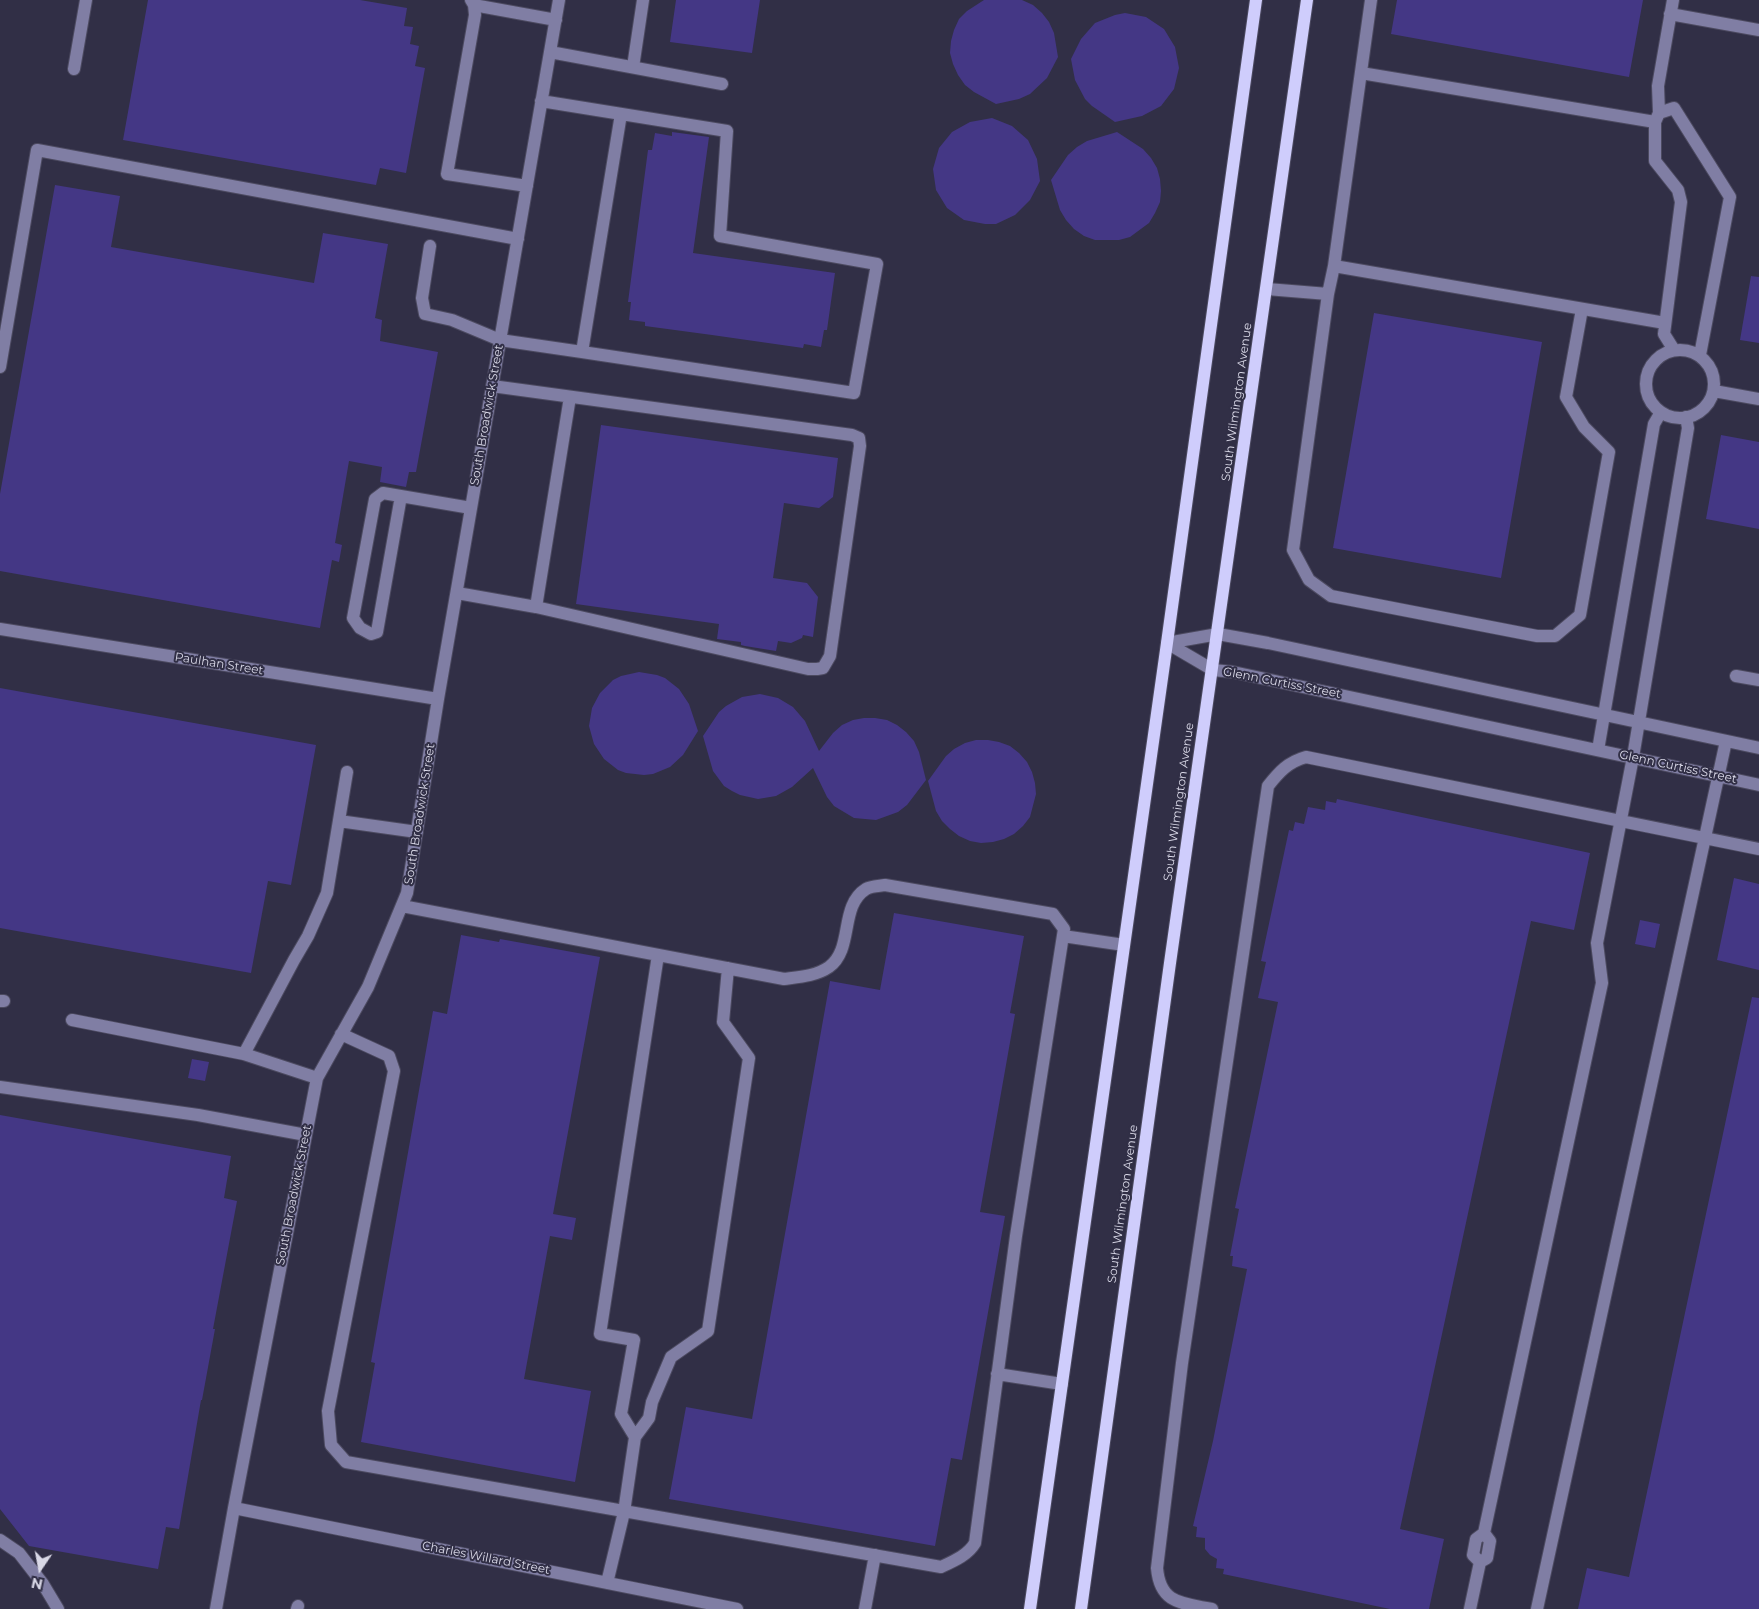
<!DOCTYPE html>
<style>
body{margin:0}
#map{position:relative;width:1759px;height:1609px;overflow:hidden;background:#312f46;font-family:Montserrat,sans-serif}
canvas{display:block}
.north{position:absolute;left:15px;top:1544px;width:50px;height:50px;-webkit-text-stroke:4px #312f46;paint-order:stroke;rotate:192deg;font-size:14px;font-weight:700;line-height:20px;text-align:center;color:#d9d8e7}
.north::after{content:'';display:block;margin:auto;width:18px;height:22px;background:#d9d8e7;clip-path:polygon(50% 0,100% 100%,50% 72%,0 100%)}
</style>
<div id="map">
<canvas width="1759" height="1609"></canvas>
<div class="north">N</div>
</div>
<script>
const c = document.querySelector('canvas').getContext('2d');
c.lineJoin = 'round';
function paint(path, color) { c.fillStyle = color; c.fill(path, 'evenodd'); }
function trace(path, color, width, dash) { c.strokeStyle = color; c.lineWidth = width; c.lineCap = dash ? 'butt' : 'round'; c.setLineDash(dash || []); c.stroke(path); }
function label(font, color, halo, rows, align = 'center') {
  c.font = font + ' Montserrat,sans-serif'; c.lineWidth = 4; c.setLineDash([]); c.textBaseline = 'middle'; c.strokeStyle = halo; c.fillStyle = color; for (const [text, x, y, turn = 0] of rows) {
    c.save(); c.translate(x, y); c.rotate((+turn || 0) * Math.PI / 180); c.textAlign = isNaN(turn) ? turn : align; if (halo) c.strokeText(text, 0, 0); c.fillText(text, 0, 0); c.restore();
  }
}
paint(new Path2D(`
 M148,0H360L407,8L404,26L413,27L410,44L419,46L415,66L425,68L406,173L380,168L376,185L123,140Z
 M676,0H760L752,53L670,42Z
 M984,0H1022L1033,5L1042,13L1049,22L1054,33L1058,57L1047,78L1030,94L1019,99L996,104L974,92L965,85L958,75L953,64L950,53L951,41L954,30L959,19L967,11Z
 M1397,0H1643L1629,77L1391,34Z
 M1125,13L1146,17L1164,29L1175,47L1179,68L1174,89L1161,106L1142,116L1115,122L1092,106L1085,99L1075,80L1071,59L1081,39L1095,23L1115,15Z
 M992,118L1012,126L1028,140L1037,159L1040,181L1030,200L1015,215L996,224H985L964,220L947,208L936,190L933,169L939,148L952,132L970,122Z
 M672,132L709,137L693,253L835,273L827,330H824L821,347L804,344L803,348L712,335L645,326V322L629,320L631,302H628L648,150H652L655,133L672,136Z
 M1117,132L1143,149L1151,158L1157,168L1160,179L1161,191L1160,202L1155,213L1149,223L1130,237L1119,240H1095L1084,236L1074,229L1066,220L1060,210L1051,180L1068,155L1077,147L1087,141Z
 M55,185L120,196L111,247L314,283L323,233L388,244L375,318L382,320L380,341L438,352L416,472H409L406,487L380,482L382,467L349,461L335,543L342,545L339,562L332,560L320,628L0,571V494Z
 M1751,276L1759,277V343L1740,340Z
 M1374,313L1542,342L1501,578L1333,548Z
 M601,425L838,458L833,497L819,508L784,503L773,578L807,583L818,597L813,637L803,635L802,638L791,643L778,641L776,651L745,646L741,645V642L717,639L719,624L576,604Z
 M1721,435L1759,442V529L1706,519Z
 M639,672L657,675L665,678L679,689L689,704L698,731L683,755L670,767L653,774L644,775L626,773L618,770L604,759L594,744L589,726L592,708L600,693L613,680L621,676Z
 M0,688L316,745L291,885L268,881L251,973L0,928Z
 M760,694L778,698L793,707L805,721L819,751L833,733L842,725L853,720L864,718H875L887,720L897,725L906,732L914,741L919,752L926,780L907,805L898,812L876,820L854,818L834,806L827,797L813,768L792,787L776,796L758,799L740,795L732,791L724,786L713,771L703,736L719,712L726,706L742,697Z
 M976,740H988L999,742L1010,746L1019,753L1027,762L1032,772L1035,783L1036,794L1030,817L1023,826L1014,834L1004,839L993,842L981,843L970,841L959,836L950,829L942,821L936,811L928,781L946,756L954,749L965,743Z
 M1337,799L1590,853L1574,930L1531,921L1400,1529L1444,1539L1429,1609H1390L1223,1574L1224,1569L1216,1568L1217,1559L1210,1555L1205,1549V1538L1196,1537L1197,1527L1193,1526L1213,1441L1247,1269L1232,1266L1233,1256H1230L1239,1209L1235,1208L1278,1002L1258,998L1266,962L1261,961L1289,830L1293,831L1295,822L1304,824L1308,807L1325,810L1326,801L1336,803Z
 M1734,878L1759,884V970L1717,960Z
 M894,913L1024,936L1010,1013L1015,1014L980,1212L1005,1216L962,1460L951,1458L935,1546L669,1499L686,1407L752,1419L830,981L880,990Z
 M1640,920L1660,924L1655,948L1635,944Z
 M461,935L499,942L500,939L600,957L553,1214L576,1218L572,1240L550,1236L524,1379L591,1391L575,1482L361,1442L375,1363L371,1362L433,1011L447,1014Z
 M1752,997L1759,998V1609H1578L1587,1568L1629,1577Z
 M192,1059L209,1062L205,1081L188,1078Z
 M0,1115L231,1156L224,1198L237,1201L213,1329H215L202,1400H201L179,1529L166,1527L158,1569L29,1546L0,1509Z`), '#443785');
const minor = new Path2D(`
 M471,0L474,5L475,15L447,174L527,186
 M474,5L556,20
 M1670,14L1759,30
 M550,52L722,84
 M633,67L643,0
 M74,69L86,0
 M1361,73L1655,122
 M541,101L727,131L720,236L877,264L854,393L582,352L621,114
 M1659,113L1658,86L1673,0
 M430,246L422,298L425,314L452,320L500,340L582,352
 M1334,266L1371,0
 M1267,289L1328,294L1334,266L1665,323
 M1328,294L1293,550L1309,580L1331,596L1537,636H1555L1580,615L1609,452L1584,427L1566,397L1582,309
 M1674,350L1664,334L1681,202L1678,190L1655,161V122L1659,113L1674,108L1730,197L1700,355
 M1646 384a34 34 0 1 1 68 0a34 34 0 1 1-68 0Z
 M0,367L37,150L518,239
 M492,386L852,435L859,438L860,446L830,656L823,668L817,669H808L536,607L570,397
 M1714,391L1759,399
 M401,496L377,632L371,634L360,628L353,618L375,499L383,493L471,508
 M457,593L536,607
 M0,629L438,699
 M1167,643L1213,670L1233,672L1759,785
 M1167,643L1218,634L1268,643L1759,748
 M1736,676L1759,680
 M1598,750L1654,424L1661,412
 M339,821L417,832
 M1063,936L1124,945
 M0,1001H4
 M72,1020L244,1054
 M341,1034L389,1056L394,1071L328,1411L331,1445L346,1462L941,1567C954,1561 968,1555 975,1543L1016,1236L1064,929L1053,914L885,885C880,886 871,886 866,889C839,906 854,949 829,967C816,976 799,977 784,979L402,906
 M317,1078L244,1054L294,960L308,936L327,893L347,772
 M0,1087L198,1115L306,1135
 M997,1374L1062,1384
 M635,1437L621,1414L634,1340L600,1334L658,955
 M234,1508L737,1609
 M1484,1533L1602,983L1597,943L1633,757L1688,428L1686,417
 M0,1540L19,1553L43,1584L58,1609
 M607,1583L624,1512L635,1437L649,1418L652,1402L671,1357L708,1331L749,1058L723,1022L728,968
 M216,1609L234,1508L317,1078L368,987L407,893L438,699L559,0
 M297,1609L298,1606
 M865,1609L875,1555
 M1212,1609C1182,1603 1160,1604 1157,1568L1182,1363L1268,786C1279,772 1288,762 1306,757L1759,849
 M1470,1609L1480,1562L1487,1558L1490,1541L1484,1533L1476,1539L1473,1555L1480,1562
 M1537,1609L1726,741`);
const major = new Path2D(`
 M1030,1609L1167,643L1256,0
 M1081,1609L1170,963L1307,0`);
trace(minor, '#4c4a60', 14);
trace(major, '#4c4a60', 14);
trace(minor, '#807ea4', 12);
trace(major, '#cfcdfc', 12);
label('12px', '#d9d8e7', '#312f46', [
 ["South Wilmington Avenue",1237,402,-82],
 ["South Broadwick Street",487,415,-80],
 ["Paulhan Street",219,664,9],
 ["Glenn Curtiss Street",1282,683,11],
 ["Glenn Curtiss Street",1678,767,12],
 ["South Wilmington Avenue",1179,802,-82],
 ["South Broadwick Street",420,814,-81],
 ["South Broadwick Street",294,1195,-79],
 ["South Wilmington Avenue",1123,1204,-82],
 ["Charles Willard Street",486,1558,11]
]);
</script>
